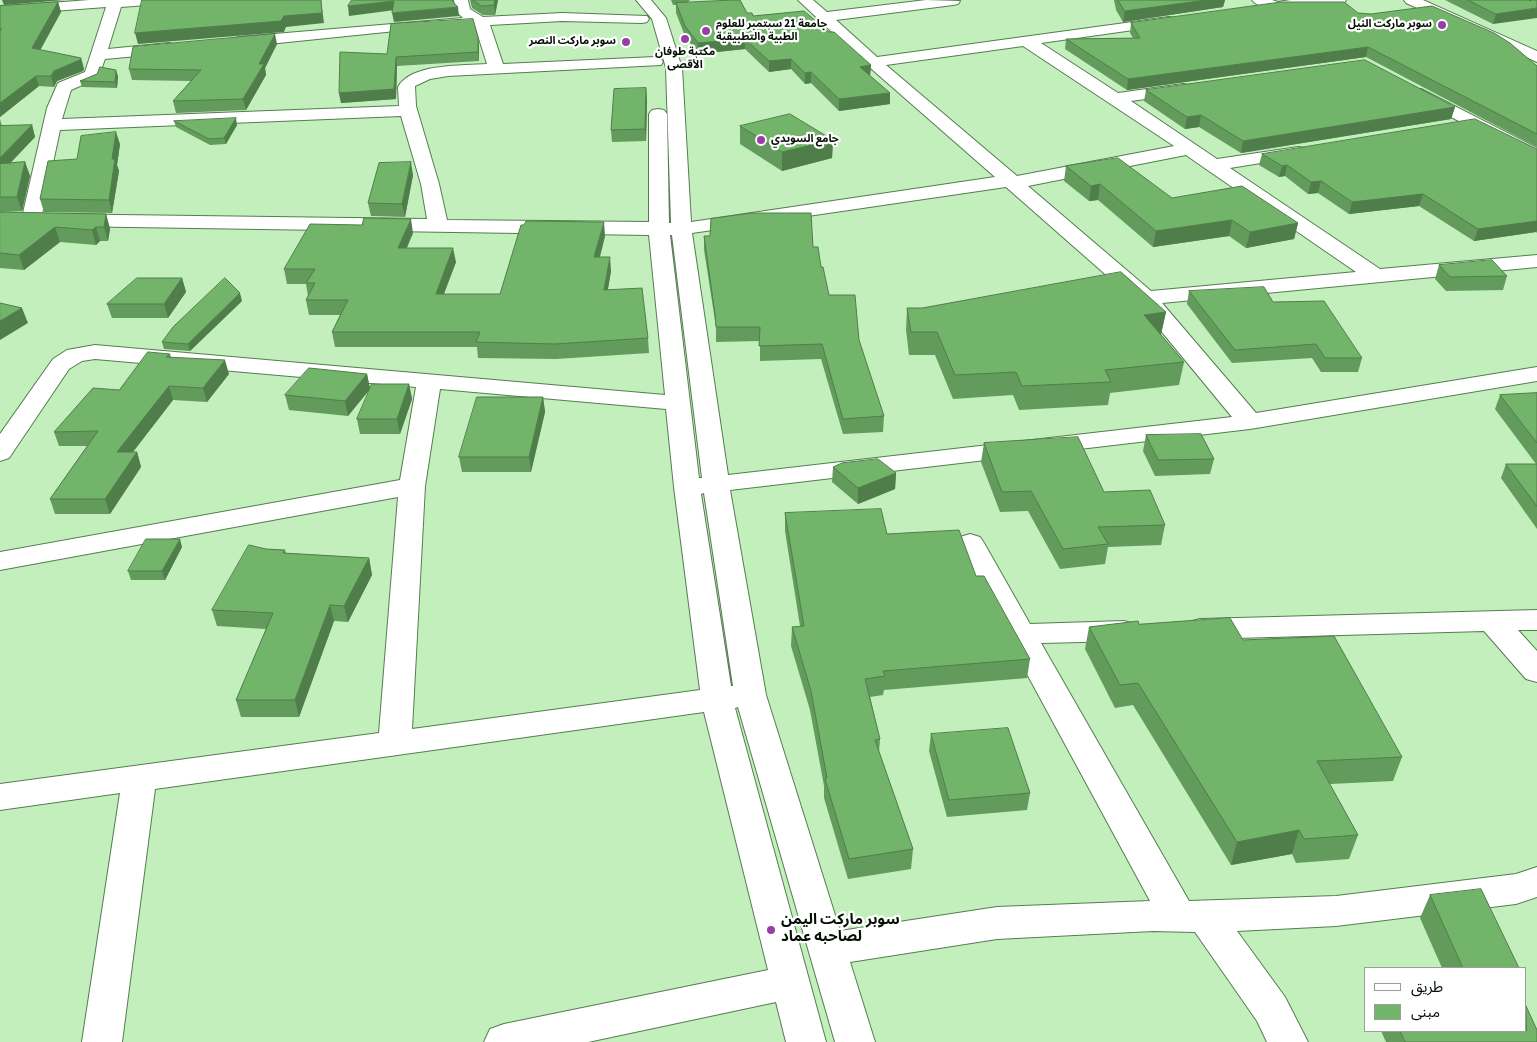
<!DOCTYPE html>
<meta charset="utf-8">
<style>
body{margin:0}
#map{position:relative;width:1537px;height:1042px;overflow:hidden;background:#c3efbd;font-family:"Source Sans 3","Noto Sans Arabic",sans-serif}
canvas{display:block}
.legend{position:absolute;left:1364px;top:967px;width:162px;height:65px;box-sizing:border-box;background:#fff;border:1px solid #9a9f9a;margin:0;padding:6px 9px;list-style:none;font-size:15px;color:#031002}
.legend li{display:flex;align-items:center;gap:10px;height:25px}
.legend b{width:25px;border:1px solid #9a9f9a}
</style>
<div id="map">
<canvas width="1537" height="1042"></canvas>
<ul class="legend">
<li><b style="height:6px;background:#fff"></b>طريق</li>
<li><b style="height:14px;background:#72b46a"></b>مبنى</li>
</ul>
</div>
<script>
const c = document.querySelector('canvas').getContext('2d');
c.lineJoin = 'round';
function trace(path, color, width, dash) { c.strokeStyle = color; c.lineWidth = width; c.lineCap = dash ? 'butt' : 'round'; c.setLineDash(dash || []); c.stroke(path); }
function paint(path, color) { c.fillStyle = color; c.fill(path, 'evenodd'); }
function label(font, color, halo, rows, align = 'center') {
  c.font = font + ' "Source Sans 3","Noto Sans Arabic",sans-serif'; c.lineWidth = 4.5; c.setLineDash([]); c.textBaseline = 'middle'; c.strokeStyle = halo; c.fillStyle = color; for (const [text, x, y, turn = 0] of rows) {
    c.save(); c.translate(x, y); c.rotate((+turn || 0) * Math.PI / 180); c.textAlign = isNaN(turn) ? turn : align; if (halo) c.strokeText(text, 0, 0); c.fillText(text, 0, 0); c.restore();
  }
}
const minor = new Path2D(`
 M89,0H167L165,3L160,4L121,7L108,49L169,43L174,45L177,48L174,51L169,53L105,59L98,78L71,90L62,119L399,106L398,87C411,63 463,66 487,64L475,26L425,28L239,47L234,45L231,42L234,39L239,37L463,18L456,11L454,0H468L470,9L483,17L562,13L647,16L649,19L647,22L642,23L562,21L490,25L503,64L655,57L661,59L663,62L661,65L448,76L430,79L415,86L416,106L439,184L447,220L649,222V114L652,110L658,109L664,110L667,114L669,223H671L666,68L652,19L636,0H651L666,18L682,68L691,222L995,177L867,65L798,0H813L827,12L926,0L960,1L958,4L953,5L836,20L877,57L1169,17L1174,18L1176,21L1174,24L1169,25L1041,43L1118,93L1183,84L1189,85L1191,89L1189,93L1131,101L1217,159L1298,147L1304,148L1307,152L1304,156L1230,168L1380,269L1537,255V267L1162,303L1256,413L1537,367V381L1250,429L730,490L766,695L840,931L997,907L1150,901L956,543L960,537L970,534L980,537L984,543L1030,624L1124,621L1135,624L1139,631L1135,638L1124,641L1041,643L1189,901L1336,896L1516,874L1537,867V897L1516,904L1336,926L1237,931L1285,997L1308,1042H1267L1257,1021L1195,932L1153,931L997,939L850,962L875,1042H835L738,707L735,708L826,1042H786L776,1002L588,1042H484L490,1029L504,1024L768,970L704,712L155,789L122,1042H82L120,793L0,810V784L379,733L398,497L0,570V552L400,480L416,387L95,359L82,361L69,369L9,458L0,461V434L53,359L67,350L95,345L665,395L649,235L0,225V213H23L47,108L58,83L85,72L106,7L0,15V7ZM1023,46L1174,146L1017,176L886,65ZM401,116L421,184L427,219L42,214L60,130ZM1186,155L1206,169L1356,272L1151,291L1028,186ZM1006,187L1138,303L1232,417L728,475L692,233ZM670,235H672L702,478H699ZM440,389L666,409L674,487L700,690L412,729L425,486ZM704,493L733,686H731L701,494Z
 M1252,0H1272L1278,2L1291,0H1346L1344,3L1339,4C1319,6 1265,17 1252,0Z
 M1404,0H1423L1537,51V62L1406,3Z
 M1421,89L1537,148V160L1531,159L1415,98L1413,94L1415,90Z
 M1537,610V630H1518L1537,651V682L1526,679L1484,631L1200,639L1189,636L1185,629L1189,622L1200,619Z`);
trace(minor, '#557d50', 2);
paint(minor, '#fff');
paint(new Path2D(`
 M470,0H498L495,15H483L472,8Z
 M671,0H690L687,3L747,13L753,16L829,32L871,65L870,76L890,93V104L839,111L811,83L805,84L791,69L769,72L745,49L698,54L685,36L676,13V5H673Z
 M1114,0H1225L1223,7L1123,22L1116,10Z
 M1445,0H1537L1493,24Z
 M58,2L61,12L40,50L81,58L84,69L83,71L57,81L54,87L39,86L0,117V6Z
 M1358,13L1537,66V147L1366,57L1127,90L1065,49L1066,39L1133,38L1130,33L1131,23Z
 M277,44L265,68L266,75L246,110L176,113L173,101L191,81L132,80L129,69Z
 M479,46V61L397,66L396,99L341,103L339,93L387,54Z
 M97,74L118,76L117,88L82,87L80,81Z
 M646,88L647,100L646,141L612,142L611,130Z
 M1146,90L1455,107L1451,119L1241,153L1199,127L1185,129L1144,101Z
 M0,119L2,126L32,125L35,137L10,163L25,162L30,176L22,211L0,212Z
 M174,121L237,125L226,144L210,145L176,127Z
 M740,126L833,140L832,158L782,171L740,144Z
 M120,144L117,165L119,171L112,213L44,212L40,199L77,159Z
 M1537,149V233L1536,232L1474,241L1419,206L1349,214L1318,193L1308,194L1285,176L1279,177L1259,165L1262,154Z
 M1066,166L1172,198L1298,223L1294,239L1246,248L1229,236L1153,247L1098,200L1089,201L1064,181Z
 M413,175L405,217L371,216L368,203Z
 M0,212L106,214L110,229L108,241H100L96,245L60,242L24,270L0,268Z
 M413,233L407,248L456,262L444,294H500L605,236L600,257L611,271L608,289L648,338L649,353L556,359L478,358L477,347H335L332,332L340,315H309L306,300L308,296L306,284H287L284,269Z
 M704,236L813,247L821,267L829,295L859,340L884,416L883,432L843,434L821,359L760,361V341L716,342V327L704,250Z
 M1439,265L1507,276L1503,290L1446,291L1435,279Z
 M182,278L186,292L168,318H112L107,304Z
 M1189,291L1273,302L1362,358L1358,372H1321L1312,358L1232,363L1187,304Z
 M242,301L190,351L164,349L162,342Z
 M907,308L1166,312L1161,334H1160L1184,362L1179,385L1110,393L1108,405L1019,410L1013,395L953,399L935,355H909L906,330Z
 M170,354L171,357L229,374L207,402L173,400L133,452H137L141,467L110,514H55L50,499L87,446H59L54,432L119,390Z
 M367,374L370,389L348,416L289,410L285,395Z
 M409,384L412,399L400,434H360L357,419Z
 M1537,393V529L1501,478L1506,464H1536L1495,409L1500,395Z
 M543,397L545,412L531,472H462L459,457Z
 M1146,435L1214,459L1210,474L1155,476L1143,451Z
 M984,443L1104,492L1165,525L1161,545L1108,547L1105,564L1060,569L1028,511L1000,512L981,462Z
 M833,467L896,473L895,489L858,504L832,482Z
 M785,513L887,534L976,576L1030,659L1027,678L884,690L883,695L870,697L880,739L879,752L913,849L911,869L848,879L824,798V786L810,710L791,646L792,627L800,626L785,531Z
 M182,547L165,580H131L128,571Z
 M266,549L285,550L286,553L369,558L372,575L348,622L334,621L299,717H241L236,700L266,629L217,626L212,610Z
 M1139,624L1243,640L1402,757L1393,781L1330,784L1358,835L1349,859L1296,863L1292,854L1231,865L1133,705L1115,708L1085,649L1089,627Z
 M931,734L1030,793L1027,810L947,817L929,751Z
 M1430,895L1519,968H1442L1420,918Z
 M1381,1031H1526L1537,1042H1386Z`), '#629b5b');
paint(new Path2D(`
 M2,0H65L4,5Z
 M321,0L324,23L286,27L284,32L138,44L135,33L284,16Z
 M495,0H498L495,15L494,5Z
 M1207,0H1225L1223,7L1123,22L1125,11Z
 M394,1L395,10L349,16L348,6Z
 M58,2L61,12L36,58L32,48Z
 M458,7L459,16L394,22L392,13Z
 M1537,8V18L1493,24L1496,14Z
 M275,34L277,44L265,68L266,75L246,110L243,99L259,64Z
 M478,37L479,46V61L478,52Z
 M745,39V49L698,54V43Z
 M1368,47L1366,57L1127,90L1128,79Z
 M396,57L397,66L396,99L341,103L339,93Z
 M81,58L84,69L83,71L57,81L54,87L51,76L54,71Z
 M791,59V69L769,72V61Z
 M871,65L870,76L860,67Z
 M116,70L118,76L117,88L115,82Z
 M811,72V83L805,84V73Z
 M36,76L39,86L0,117V103Z
 M646,88L647,100L646,141L645,129Z
 M890,93V104L839,111V99Z
 M1455,107L1451,119L1241,153L1243,141Z
 M1201,115L1199,127L1185,129L1187,117Z
 M236,118L237,125L226,144L224,138Z
 M32,125L35,137L0,174V158Z
 M116,132L120,144L117,165L119,171L112,213L109,200L112,159Z
 M833,140L832,158L782,171V152Z
 M25,162L30,176L22,211L17,197Z
 M411,162L413,175L405,217L402,204Z
 M1287,165L1285,176L1279,177L1282,166Z
 M1321,181L1318,193L1308,194L1311,182Z
 M1100,184L1098,200L1089,201L1091,186Z
 M1423,194L1419,206L1349,214L1352,202Z
 M106,214L110,229L108,241L104,227Z
 M411,219L413,233L400,262L398,248Z
 M1232,220L1229,236L1153,247L1156,231Z
 M1537,221V230L1536,232L1474,241L1478,229Z
 M604,222L605,236L596,271L594,257Z
 M1298,223L1294,239L1246,248L1250,232Z
 M55,227L60,242L24,270L19,255Z
 M96,227L100,241L96,245L92,230Z
 M453,248L456,262L438,309L436,294Z
 M610,257L611,271L605,305L604,290Z
 M182,278L186,292L168,318L164,304Z
 M240,293L242,301L190,351L188,344Z
 M22,308L28,323L0,340V321Z
 M1166,312L1161,334L1140,337L1144,315Z
 M225,360L229,374L207,402L203,388Z
 M367,374L370,389L348,416L345,401Z
 M409,384L412,399L400,434L397,419Z
 M169,386L173,400L122,466L117,452Z
 M543,397L545,412L531,472L529,457Z
 M137,452L141,467L110,514L105,499Z
 M896,473L895,489L858,504V488Z
 M180,539L182,547L165,580L162,571Z
 M369,558L372,575L348,622L344,606Z
 M330,605L334,621L299,717L295,700Z
 M1299,830L1292,854L1231,865L1237,842Z`), '#507e4a');
const building = new Path2D(`
 M142,0H321L322,13L284,16L281,21L135,33Z
 M352,0H453V2L458,7L392,13L394,1L348,6Z
 M473,0H495L494,5L482,6Z
 M734,0H740L747,13H752L753,16L804,11L829,32H834L871,65L860,67L890,93L839,99L811,72L805,73L791,59L769,61L745,39L698,43L685,26L676,3Z
 M1118,0H1207L1125,11Z
 M1468,0H1529L1531,1L1529,0H1537V8L1496,14Z
 M58,2L32,48L81,58L80,60L54,71L51,76H36L0,103V31L2,29H0V6Z
 M1281,2H1344L1358,13L1371,14L1432,6L1494,33L1510,43L1537,66V134L1368,47L1128,79L1066,39L1140,38L1131,23Z
 M473,19L478,37V52L396,57L394,89L339,93L340,52L387,54L391,24Z
 M275,34L259,64H264L243,99L173,101L201,70L129,69L133,47Z
 M1365,60L1455,107L1243,141L1201,115L1187,117L1146,90Z
 M100,67L116,70L115,82L80,81L97,74Z
 M646,88L645,129L611,130L614,89Z
 M790,114L833,140L782,152L740,126Z
 M236,118L224,138L209,139L174,121Z
 M1475,119L1537,149V221L1478,229L1423,194L1352,202L1321,181L1311,182L1287,165L1282,166L1262,154Z
 M32,125L0,158V126Z
 M116,132L112,159H115L109,200L40,199L48,161L77,159L81,136Z
 M1118,158L1172,198L1242,186L1298,223L1250,232L1232,220L1156,231L1100,184L1091,186L1066,166Z
 M25,162L17,197H0V164Z
 M411,162L402,204L368,203L379,163Z
 M0,212L106,214L104,227H96L92,230L55,227L19,255L0,253Z
 M752,213H811L813,247H818L821,267H823L829,295H855L859,340L884,416L843,419L822,344L759,346L760,327H716L715,314L704,236H710L711,219Z
 M364,218L411,219L398,248H453L436,294H500L521,225H524L526,221L604,222L594,257H610L604,290L642,288L648,338L555,344L476,342L480,332H332L348,300H306L315,283H306L315,269H284L310,224L362,225Z
 M1492,260L1507,276L1450,277L1439,265Z
 M1121,272L1166,312L1144,315L1184,362L1105,370L1111,382L1022,386L1016,372L955,375L937,332H911L907,308H922Z
 M137,278H182L164,304H107Z
 M225,278L240,293L188,344L162,342L173,327Z
 M1264,287L1273,302L1324,301L1362,358H1325L1316,344L1235,350L1189,291Z
 M0,303L22,308L0,321Z
 M148,352L170,354L166,357L225,360L203,388L169,386L117,452H137L105,499H50L98,431L54,432L93,388L119,390Z
 M309,368L367,374L345,401L285,395Z
 M372,384H409L397,419H357Z
 M1537,393V443L1500,395Z
 M477,397H543L529,457H459Z
 M1201,434L1214,459L1158,460L1146,435Z
 M1078,437L1104,492L1150,490L1165,525L1098,527L1108,544L1063,549L1031,491L1002,492L984,443Z
 M878,459L896,473L858,488L833,467L842,463Z
 M1506,464H1537V506Z
 M881,509L887,534L959,530L976,576H984L1030,659L883,671L885,676L865,679L880,739L875,740L913,849L849,859L825,779L827,778L811,691L792,627L804,626L785,513Z
 M146,539H180L162,571H128Z
 M249,545L266,549L285,550L283,553L369,558L344,606L330,605L295,700H236L273,613L212,610Z
 M1230,618L1243,640L1334,636L1402,757L1317,761L1358,835L1304,839L1299,830L1237,842L1138,683L1120,685L1089,627L1138,621L1139,624Z
 M1008,728L1030,793L949,800L931,734Z
 M1481,889L1519,968H1463L1430,895Z
 M1526,1006L1537,1030V1042H1405L1400,1031H1526Z`);
paint(building, '#72b46a');
trace(building, '#507e4a', 1);
for (const [x, y, r, color] of [
 [1442,25,5,"#993ea9"],
 [706,31,5,"#993ea9"],
 [685,39,5,"#993ea9"],
 [626,42,5,"#993ea9"],
 [761,140,5,"#993ea9"],
 [771,930,5,"#993ea9"]
]) { const dot = new Path2D(); dot.arc(x, y, r, 0, 2 * Math.PI); c.fillStyle = color; c.fill(dot); trace(dot, '#fff', 2); }
label('bold 11px', '#031002', '#fff', [
 ["جامعة 21 سبتمبر للعلوم",716,25],
 ["الطبية والتطبيقية",716,38],
 ["سوبر ماركت النيل",1432,25,"right"],
 ["سوبر ماركت النصر",616,42,"right"],
 ["مكتبة طوفان",685,53,"center"],
 ["الأقصى",685,66,"center"],
 ["جامع السويدي",771,140]
], 'left');
label('bold 15px', '#031002', '#fff', [
 ["سوبر ماركت اليمن",781,921],
 ["لصاحبه عماد",781,938]
], 'left');
</script>
